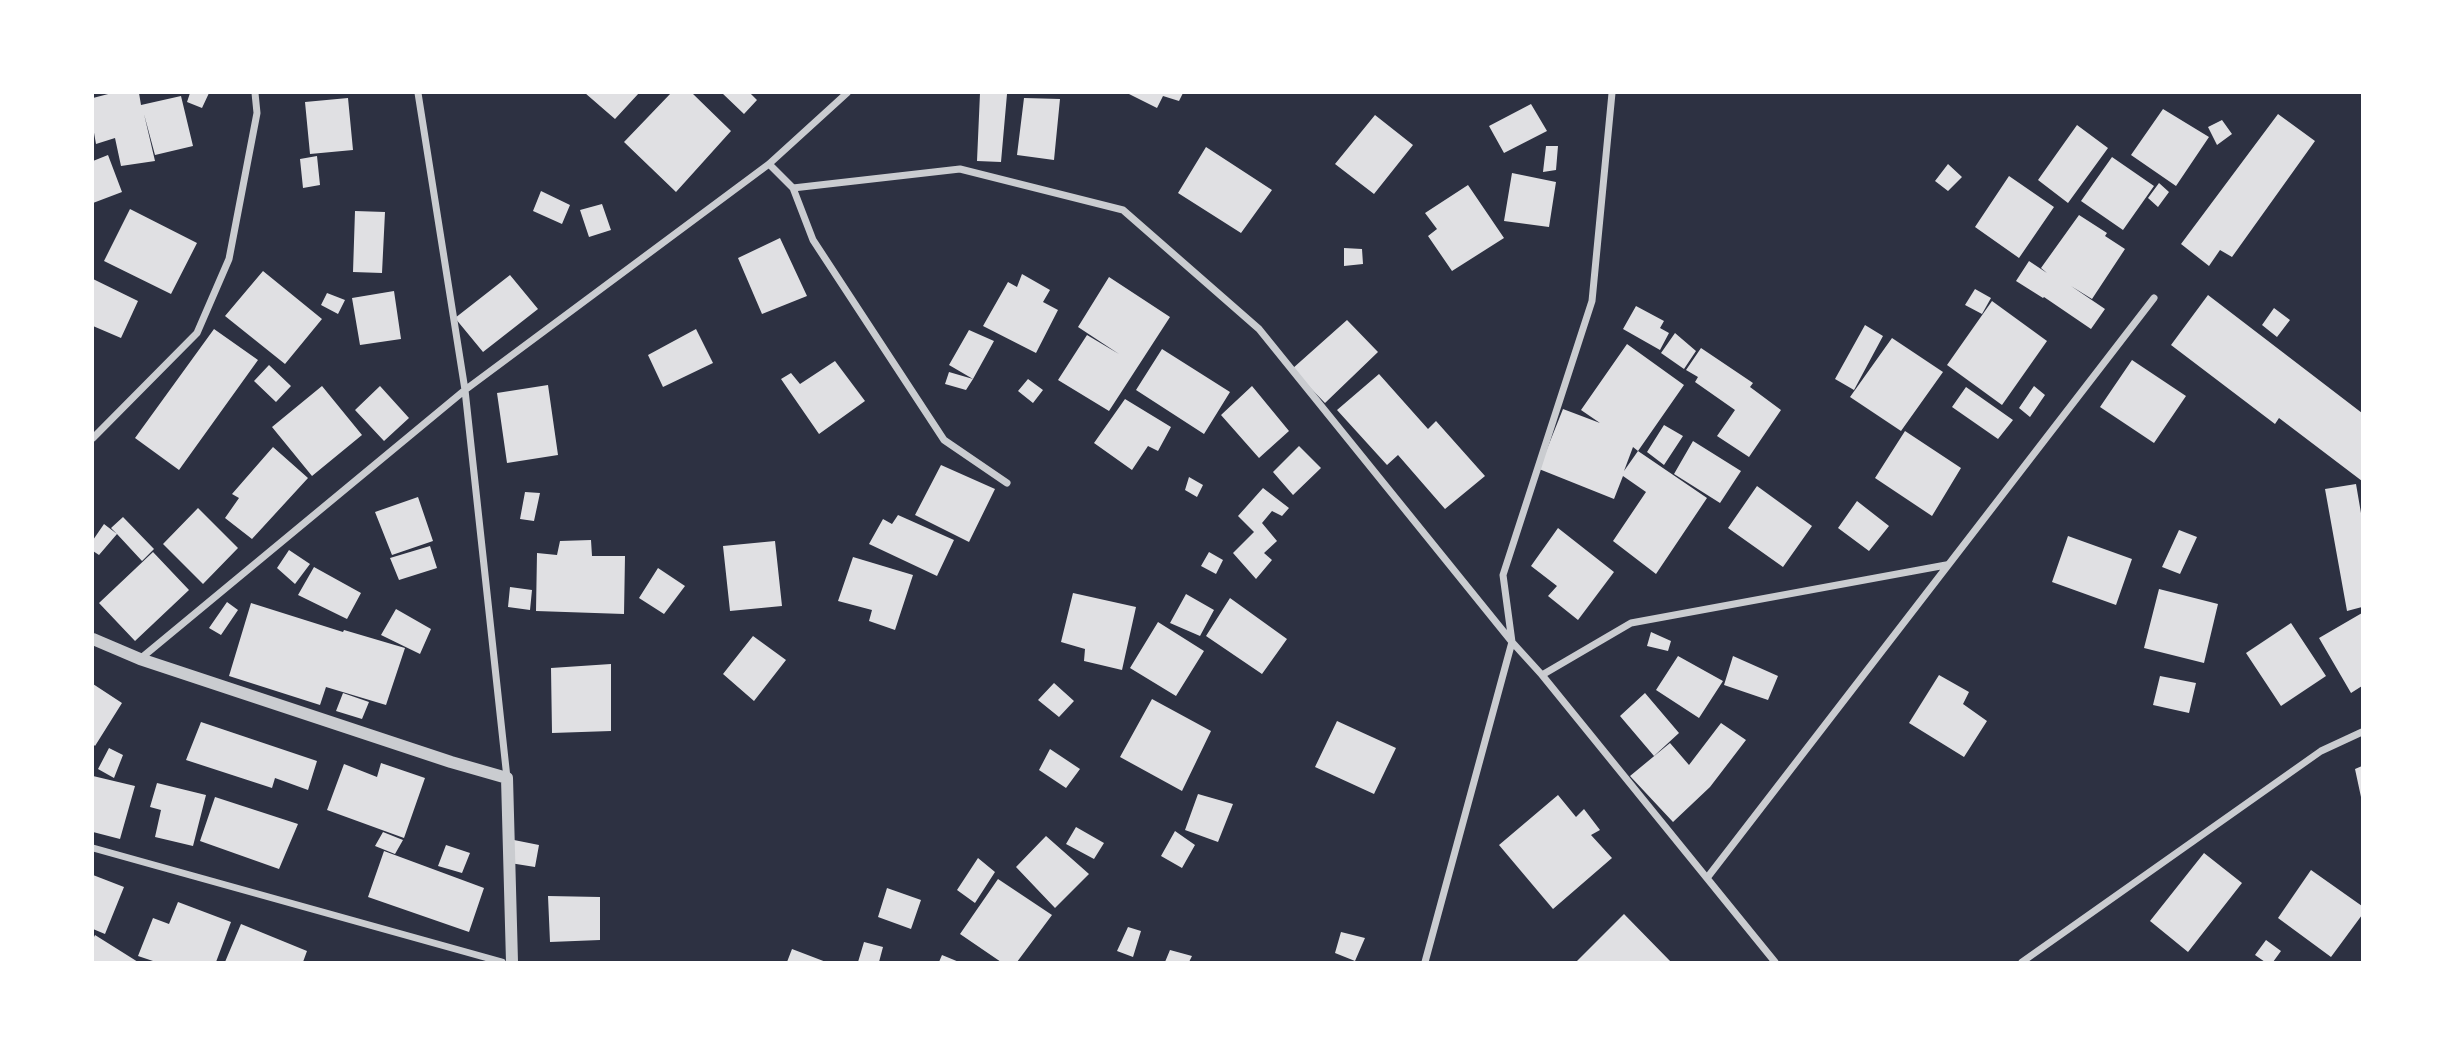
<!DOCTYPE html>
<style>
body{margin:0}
#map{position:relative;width:2455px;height:1055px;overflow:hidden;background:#2d3142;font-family:Manrope,sans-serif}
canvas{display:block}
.frame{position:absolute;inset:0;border:94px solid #fff;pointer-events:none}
</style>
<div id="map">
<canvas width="2455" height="1055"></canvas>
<div class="frame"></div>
</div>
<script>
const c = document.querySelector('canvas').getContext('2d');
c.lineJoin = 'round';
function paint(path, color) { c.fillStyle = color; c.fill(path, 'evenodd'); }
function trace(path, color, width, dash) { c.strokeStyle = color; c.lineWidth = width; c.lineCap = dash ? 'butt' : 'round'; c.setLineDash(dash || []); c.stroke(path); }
paint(new Path2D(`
 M112,93H139L141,105L181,96L193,146L155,155L144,114L155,161L121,166L115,138L96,144L93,127V98Z
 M190,93H209L202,108L187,102Z
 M585,93H639L615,119Z
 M671,93H692L731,131L676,192L624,142Z
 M722,93H750L757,100L744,114Z
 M980,93L1007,94L1001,162L977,161Z
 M1127,93H1183L1179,101L1163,96L1157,108Z
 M348,98L353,150L310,154L305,102Z
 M1024,98L1060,99L1054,160L1017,155Z
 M1531,104L1547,131L1504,153L1489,126Z
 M2163,109L2209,137L2176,186L2131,155Z
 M2278,114L2315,141L2232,257L2220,250L2209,266L2181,244Z
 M1375,115L1413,145L1374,194L1335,164Z
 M2222,120L2232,134L2217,145L2208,127Z
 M2077,125L2108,148L2068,203L2038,180Z
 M1546,146H1558L1556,170L1543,172Z
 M1206,147L1272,190L1241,233L1178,193Z
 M108,155L122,192L93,203V161Z
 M317,156L320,185L303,188L300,159Z
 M2112,157L2154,186L2123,230L2081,201Z
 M1948,164L1962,177L1948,191L1935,181Z
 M1512,173L1556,182L1549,227L1504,221Z
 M2009,176L2054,207L2019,258L1975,227Z
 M2159,183L2169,192L2158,207L2148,198Z
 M1468,185L1504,238L1452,271L1428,236L1437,229L1425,213Z
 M541,191L570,205L562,224L533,211Z
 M602,204L611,230L589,237L580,210Z
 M130,209L197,243L171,294L104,261Z
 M355,211L385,212L382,273L353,272Z
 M2079,215L2107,233L2105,236L2125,249L2092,299L2071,286L2105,309L2091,329L2044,297L2043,298L2016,281L2029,261L2047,273L2041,268Z
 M780,238L807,296L762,314L738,258Z
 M1344,248L1362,249L1363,264L1344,266Z
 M263,271L322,319L285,364L225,316Z
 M1022,274L1050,290L1043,302L1058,310L1036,353L983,326L1008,282L1017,287Z
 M510,275L538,309L483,352L455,318Z
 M1109,277L1170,317L1109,411L1058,380L1087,335L1119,354L1078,327Z
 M93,279L138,301L121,338L93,326Z
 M1975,289L1991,298L1982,314L1965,305Z
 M394,291L401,339L360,345L352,298Z
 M327,293L345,300L338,314L321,305Z
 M2208,295L2362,413V481L2279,418L2275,424L2171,345Z
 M1992,301L2047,341L2002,405L1947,365Z
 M1636,306L1664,321L1660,328L1669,333L1660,350L1623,329Z
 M2274,308L2290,320L2277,337L2262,325Z
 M1347,320L1378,352L1325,403L1292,369Z
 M1865,325L1883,336L1854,390L1835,379Z
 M214,329L258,360L179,470L135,438Z
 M696,329L713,363L663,387L648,355Z
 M969,330L994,341L973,379L949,365Z
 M1675,333L1696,351L1684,369L1661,353Z
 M1892,338L1943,372L1901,431L1850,397Z
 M1627,344L1684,385L1638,451L1707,498L1656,574L1613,541L1646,492L1623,476L1614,499L1539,469L1563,409L1600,423L1581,410ZM1633,447L1638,451L1624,471Z
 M1701,348L1753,383L1750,387L1781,410L1749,457L1717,436L1735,410L1695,382L1698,377L1686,370Z
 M1162,349L1230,392L1204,434L1136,390Z
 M2132,360L2186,396L2154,443L2100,407Z
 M835,361L865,401L819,434L781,379L791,373L800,384Z
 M269,365L291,386L276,402L254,381Z
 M949,372L973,379L966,390L945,384Z
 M1379,374L1428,429L1436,421L1485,476L1445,509L1398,455L1387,465L1337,410Z
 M1028,379L1043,390L1033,403L1018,391Z
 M548,385L558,455L507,463L497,393Z
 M322,386L362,435L312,476L272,427Z
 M380,386L409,418L384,441L355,410Z
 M1252,386L1289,431L1259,458L1221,415Z
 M2034,386L2045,395L2030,417L2019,408Z
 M1966,387L2013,420L1998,439L1952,407Z
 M1125,399L1171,427L1158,451L1148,446L1132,470L1094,443Z
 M1664,425L1683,436L1664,465L1647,452Z
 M1905,431L1961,468L1932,516L1875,478Z
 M1693,441L1741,471L1720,503L1674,474Z
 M1299,446L1321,468L1293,495L1273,472Z
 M273,447L308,478L252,539L225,518L239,498L232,494Z
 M941,465L995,489L969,542L915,515Z
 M1189,477L1203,485L1197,497L1185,490Z
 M2356,484L2362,519V607L2347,611L2325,489Z
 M1757,486L1812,526L1783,567L1728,528Z
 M1263,488L1289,508L1282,516L1272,511L1262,523L1277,541L1264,553L1272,560L1256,579L1233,553L1254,532L1238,516Z
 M525,492L540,493L534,521L520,519Z
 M418,497L433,541L392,555L375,512Z
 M1857,501L1889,526L1869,551L1838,528Z
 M198,508L238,548L203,584L163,544Z
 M898,515L954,540L937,576L869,544L883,519L892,524Z
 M123,517L154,549L142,561L117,534L99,555L93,551V540L104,524L117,534L111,528Z
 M1558,528L1614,572L1578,620L1548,596L1557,586L1531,566Z
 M2179,530L2197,537L2180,574L2162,567Z
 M2068,536L2132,559L2116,605L2052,582Z
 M591,540L592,556H625L624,614L536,611L537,553L557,555L560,541Z
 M775,541L782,606L730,611L723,546Z
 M430,546L437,568L399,580L390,558Z
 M289,550L310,564L295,584L277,568Z
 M153,552L189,590L135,641L99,603Z
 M1209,552L1223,560L1216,574L1201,566Z
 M853,557L913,575L895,630L869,621L872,610L838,601Z
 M314,567L361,593L347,619L298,595Z
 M658,568L685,586L664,614L639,598Z
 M510,587L532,590L530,610L508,607Z
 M2159,589L2218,604L2204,663L2144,648Z
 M1073,593L1136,607L1122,670L1084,661L1085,649L1061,642Z
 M1186,594L1214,610L1200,636L1170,623Z
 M1230,598L1287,639L1262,674L1206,636Z
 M227,602L238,610L221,635L209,628Z
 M251,603L343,632L344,630L405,648L386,705L326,687L320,705L229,676Z
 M396,609L431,629L420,654L381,635Z
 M2362,613V686L2351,693L2319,638Z
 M1158,622L1204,651L1176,696L1130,668Z
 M2291,623L2326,676L2281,706L2246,653Z
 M1651,632L1671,641L1668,651L1647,646Z
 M753,636L786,660L754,701L723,674Z
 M1678,656L1723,681L1699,718L1656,690Z
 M1733,656L1778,676L1768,700L1724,685Z
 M611,664V731L552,733L551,668Z
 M1939,675L1969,692L1963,704L1987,721L1964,757L1909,723Z
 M2160,676L2196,683L2189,713L2153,705Z
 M1054,683L1074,701L1059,717L1038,700Z
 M93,684L122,703L95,746L93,744Z
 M343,693L369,702L362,719L336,711Z
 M1645,693L1679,733L1654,756L1620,716Z
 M1152,699L1211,731L1182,791L1120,757Z
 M1337,721L1396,748L1374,794L1315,767Z
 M201,722L317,761L308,790L275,778L272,788L186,760Z
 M1721,723L1746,740L1710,787L1673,822L1630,776L1670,743L1689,765Z
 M109,748L123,755L114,778L98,769Z
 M1050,749L1080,769L1066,788L1039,770Z
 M381,763L425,778L404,838L327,810L344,764L377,777Z
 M2362,766V797H2361L2355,769Z
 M93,776L135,786L120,839L93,832Z
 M157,783L206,795L193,846L155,837L161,810L150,807Z
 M1198,794L1233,804L1218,842L1185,830Z
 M1558,795L1576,817L1584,809L1600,830L1591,835L1612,858L1553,909L1499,845Z
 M215,797L298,824L279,869L200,841Z
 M1076,827L1104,843L1094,859L1066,844Z
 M1175,831L1195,845L1182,868L1161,856Z
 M383,832L403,840L395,854L375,846Z
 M1046,836L1089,874L1055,908L1016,867Z
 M514,840L539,845L535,867L510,863Z
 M446,845L470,853L462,873L438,866Z
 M384,851L484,888L469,932L368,897Z
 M2204,853L2242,883L2188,952L2150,921Z
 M978,858L995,872L975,903L957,890Z
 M2311,870L2362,906V915L2331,957L2278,918Z
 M93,875L124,887L105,934L93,929Z
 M998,879L1052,915L1017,962H1001L960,934Z
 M887,888L921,900L911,929L878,917Z
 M548,896L600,897V940L550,942Z
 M178,902L231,922L216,962H156L138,956L153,918L169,924Z
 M1624,914L1671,962H1576Z
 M241,924L307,951L303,962H225Z
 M1128,927L1141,931L1133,957L1117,951Z
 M1341,932L1365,938L1355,961L1335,953Z
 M95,935L138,962H93V939Z
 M2266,940L2281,951L2273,962H2265L2255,955Z
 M864,942L883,947L879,962H858Z
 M792,949L826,962H787Z
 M1170,950L1192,956L1189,962H1165Z
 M942,955L959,962H939Z`), '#e0e0e3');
trace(new Path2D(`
 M418,93L465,390L507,778
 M769,164L793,188L960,169L1123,210L1259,329L1512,642L1542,675L1775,962
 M793,188L813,240L944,440L1007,483
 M93,438L197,333L229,259L257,113L255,93
 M140,659L465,390L769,164L847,93
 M1542,675L1631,623L1946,565
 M93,848L502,962
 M1707,878L2154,298
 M1425,962L1512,642L1503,575L1592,301L1612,93
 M2022,962L2321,751L2362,732`), '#caccd0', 7);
trace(new Path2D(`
 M93,639L140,659L451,762L507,778L512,962`), '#caccd0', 12);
</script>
